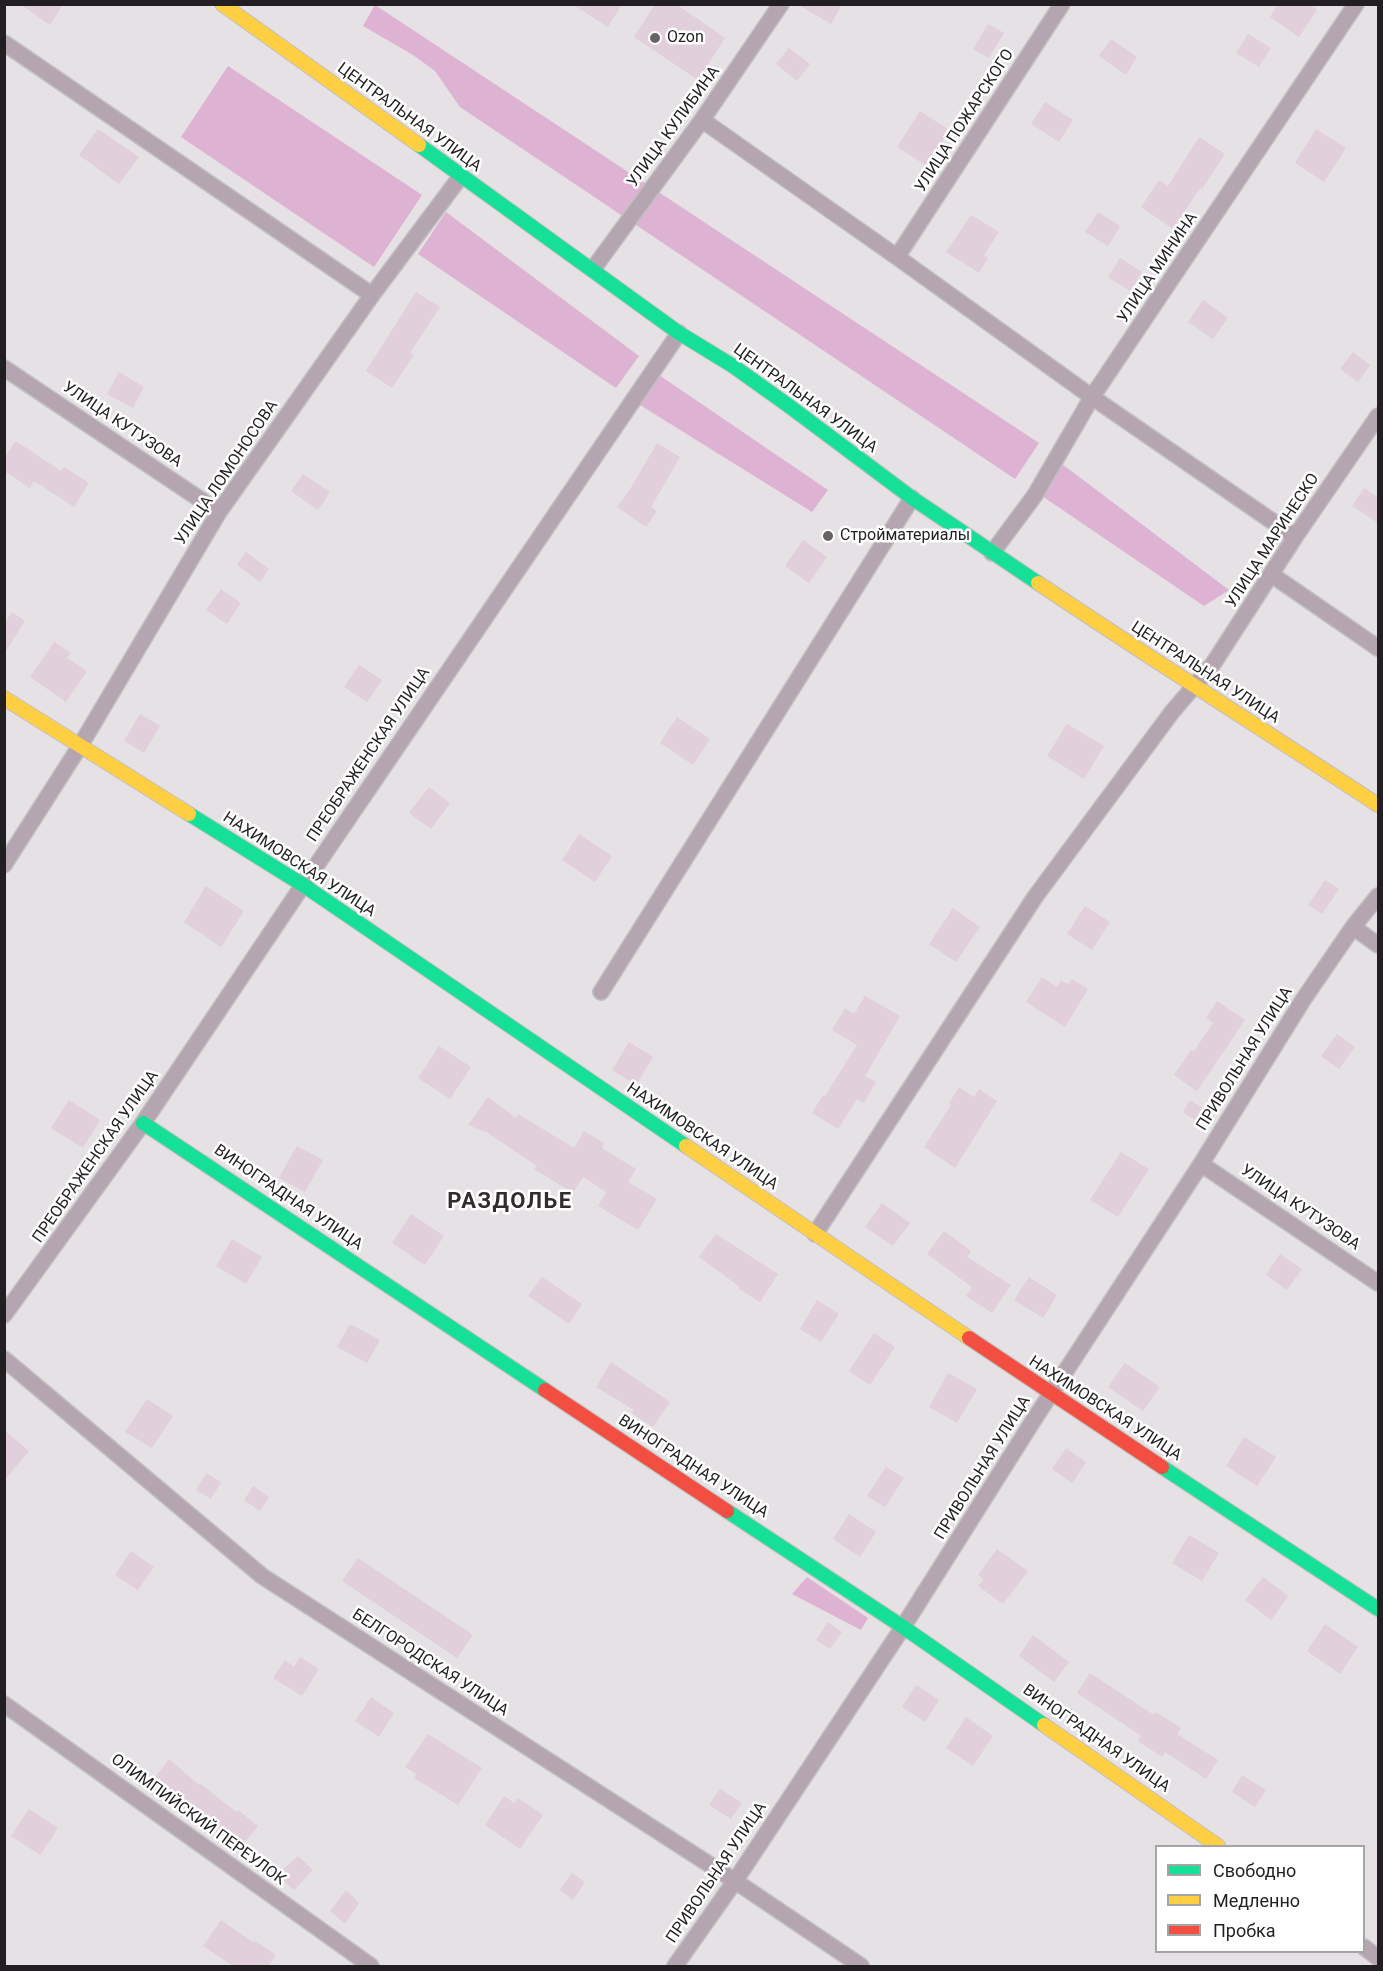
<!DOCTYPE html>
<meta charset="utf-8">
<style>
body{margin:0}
#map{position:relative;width:1383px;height:1971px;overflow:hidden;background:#e5e1e4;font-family:Roboto,sans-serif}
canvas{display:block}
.frame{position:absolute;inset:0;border:6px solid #211f21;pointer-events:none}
.legend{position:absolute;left:1155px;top:1845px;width:210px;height:108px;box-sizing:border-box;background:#fff;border:2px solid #a6a5a6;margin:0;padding:8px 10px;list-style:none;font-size:18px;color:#211f21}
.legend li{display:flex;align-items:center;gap:12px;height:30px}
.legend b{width:30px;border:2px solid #a6a5a6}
</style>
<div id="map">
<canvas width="1383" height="1971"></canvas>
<div class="frame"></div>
<ul class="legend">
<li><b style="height:8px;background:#16e098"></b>Свободно</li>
<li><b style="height:8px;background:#ffcf43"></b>Медленно</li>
<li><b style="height:8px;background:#f24e42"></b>Пробка</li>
</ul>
</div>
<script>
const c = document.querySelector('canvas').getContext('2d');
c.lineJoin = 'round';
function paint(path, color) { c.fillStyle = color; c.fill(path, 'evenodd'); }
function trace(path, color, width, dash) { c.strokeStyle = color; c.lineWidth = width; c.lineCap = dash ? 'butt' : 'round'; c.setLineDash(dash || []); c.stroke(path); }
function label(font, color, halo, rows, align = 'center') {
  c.font = font + ' Roboto,sans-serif'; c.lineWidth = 5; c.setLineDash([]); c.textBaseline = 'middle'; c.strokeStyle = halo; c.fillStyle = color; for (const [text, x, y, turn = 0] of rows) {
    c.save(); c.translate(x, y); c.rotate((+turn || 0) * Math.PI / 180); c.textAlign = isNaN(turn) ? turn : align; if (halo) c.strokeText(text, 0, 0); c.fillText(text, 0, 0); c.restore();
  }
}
paint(new Path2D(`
 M375,5L1039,443L1015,479L460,107L435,71L413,55L363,26Z
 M228,66L422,195L374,267L181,137Z
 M446,212L639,356L616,388L418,254Z
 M659,375L828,490L812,512L640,405Z
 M1062,464L1229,590L1204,606L1042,496Z
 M807,1577L868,1618L861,1630L792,1594Z`), '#deb2d2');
paint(new Path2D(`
 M20,4H63L50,25Z
 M572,4H622L608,27Z
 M655,4H676L725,38L698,80L634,37Z
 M797,4H842L831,24Z
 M1278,4H1309L1317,10L1299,37L1270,17Z
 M988,24L1004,33L989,58L973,49Z
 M1248,34L1271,48L1259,67L1236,53Z
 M1111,39L1137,57L1126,75L1099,56Z
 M789,48L810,64L797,81L776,64Z
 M1045,102L1073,120L1059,142L1031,124Z
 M920,111L949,130L927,166L897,147Z
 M98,129L139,157L119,184L79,155Z
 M1316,129L1346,148L1324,182L1295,163Z
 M1199,137L1225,154L1202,189L1200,188L1173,229L1141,207L1159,180L1168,186Z
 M1098,212L1120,226L1108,246L1085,232Z
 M971,215L999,232L984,255L988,258L979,273L946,252Z
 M1120,258L1142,272L1130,291L1108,277Z
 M416,292L440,307L410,353L414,355L392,388L366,371Z
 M1203,300L1228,318L1213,339L1188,322Z
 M1353,352L1370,365L1358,382L1340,369Z
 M119,372L144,387L133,408L107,394Z
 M16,441L61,471L64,467L89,483L74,507L34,481L30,488L4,471V458Z
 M657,443L680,457L651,507L657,511L646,527L617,507L629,491Z
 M303,474L330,492L318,510L291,491Z
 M1364,488L1378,497V523L1352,506Z
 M803,540L827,557L809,583L785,566Z
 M246,552L269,569L260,582L237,565Z
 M221,589L241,603L227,624L206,610Z
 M12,612L25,621L4,654V624Z
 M54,642L71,653L67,658L87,671L66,702L30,677Z
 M359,665L382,680L367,702L344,687Z
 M140,714L160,726L144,753L124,741Z
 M677,717L710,739L693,765L660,743Z
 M1067,724L1104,746L1084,779L1047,756Z
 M429,787L450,803L431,829L409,813Z
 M579,834L612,856L595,882L562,860Z
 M1325,880L1339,889L1322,914L1308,905Z
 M206,886L244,911L221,947L184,922Z
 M1085,906L1110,922L1092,950L1067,934Z
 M953,908L980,927L956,962L929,944Z
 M1042,977L1057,987L1061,980L1068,984L1072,979L1088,989L1065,1027L1026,1002Z
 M865,996L900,1016L865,1076L876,1082L864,1103L857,1099L838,1129L812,1113L823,1095L825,1096L857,1045L832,1030L845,1008L854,1014Z
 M1217,1001L1245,1020L1197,1091L1174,1075L1191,1050L1194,1051L1213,1023L1206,1018Z
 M1337,1034L1355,1047L1339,1069L1321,1056Z
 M629,1042L653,1057L636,1085L612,1070Z
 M439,1046L471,1067L450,1099L418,1078Z
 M959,1087L974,1097L979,1089L997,1101L955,1168L924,1147L951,1105L949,1103Z
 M488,1097L516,1118L518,1114L574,1148L584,1131L604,1143L602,1148L636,1169L628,1182L657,1199L638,1230L598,1206L606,1192L583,1177L573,1193L534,1169L537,1166L488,1133L468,1125Z
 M69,1100L100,1120L83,1148L51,1128Z
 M1190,1100L1202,1108L1195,1120L1183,1112Z
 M297,1146L323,1160L305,1192L279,1178Z
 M1121,1152L1149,1169L1118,1217L1090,1200Z
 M882,1203L910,1223L893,1246L865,1227Z
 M411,1214L444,1236L425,1265L392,1243Z
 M944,1231L971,1251L967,1257L1011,1285L992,1313L966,1296L972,1287L927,1254Z
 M716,1234L778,1274L760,1302L739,1289L740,1287L699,1257Z
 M232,1239L262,1257L246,1284L216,1266Z
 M1280,1254L1302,1269L1287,1290L1266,1275Z
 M542,1277L582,1304L569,1324L528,1296Z
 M1029,1277L1057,1295L1043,1318L1014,1300Z
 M817,1300L839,1314L821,1342L800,1329Z
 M350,1324L380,1340L367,1363L337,1347Z
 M874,1333L895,1347L870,1385L849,1371Z
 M611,1362L670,1402L653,1427L632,1413L634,1410L596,1387Z
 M1125,1363L1160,1387L1143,1411L1108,1387Z
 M948,1373L977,1389L957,1423L929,1407Z
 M147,1399L173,1416L152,1448L125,1432Z
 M4,1430L29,1451L4,1481Z
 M1244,1437L1276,1457L1257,1486L1226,1466Z
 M1066,1448L1086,1462L1072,1483L1052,1469Z
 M886,1467L904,1478L885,1507L867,1496Z
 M206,1473L221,1482L211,1499L196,1490Z
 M253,1486L269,1497L260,1511L244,1500Z
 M849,1514L876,1532L860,1557L833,1539Z
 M1189,1535L1219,1553L1202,1581L1172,1563Z
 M997,1549L1028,1571L1003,1604L978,1586L984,1579L978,1575Z
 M131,1551L154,1567L138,1590L115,1575Z
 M358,1558L473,1635L457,1658L342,1581Z
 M1263,1577L1288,1596L1271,1620L1245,1600Z
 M828,1622L842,1632L830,1649L816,1640Z
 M1325,1624L1358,1647L1340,1674L1307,1651Z
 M1033,1635L1069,1662L1054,1682L1019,1656Z
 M300,1657L319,1669L302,1696L273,1678L285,1660L294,1667Z
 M1090,1673L1154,1715L1156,1712L1181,1728L1177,1734L1218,1760L1206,1779L1165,1752L1162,1757L1138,1741L1141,1736L1077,1693Z
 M916,1685L939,1700L925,1722L902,1707Z
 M371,1697L394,1713L379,1737L355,1721Z
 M966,1717L993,1736L973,1766L946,1748Z
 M428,1734L482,1768L458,1805L414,1778L416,1774L405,1767Z
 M169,1759L199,1785L201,1784L236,1812L238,1810L258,1826L237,1852L204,1820L199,1826L170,1797L164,1804L147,1788Z
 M1242,1775L1266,1790L1255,1807L1232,1792Z
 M720,1789L742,1803L731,1819L709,1805Z
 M504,1796L514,1803L518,1798L543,1815L520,1849L485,1825Z
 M29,1809L58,1828L40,1855L11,1836Z
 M298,1856L313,1870L294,1890L277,1875Z
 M572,1873L585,1882L573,1900L560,1890Z
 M346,1890L359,1903L345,1924L330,1911Z
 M221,1920L254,1943L255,1941L276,1955L268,1966H233L203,1946Z`), '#e1cfdc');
const street = new Path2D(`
 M4,43L372,295
 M702,120L897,257L1092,397L1295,537
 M897,257L1062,4
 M593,269L702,120L781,4
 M4,368L219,512
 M992,553L1035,495L1092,397L1356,4
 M1272,575L1378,648
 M4,865L80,746L219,512L372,295L461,176
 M1353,927L1378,945
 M601,992L912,498
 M1201,1164L1378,1283
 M815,1234L1035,897L1172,712L1213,664L1295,537L1378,416
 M4,1315L143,1123L303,885L679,333
 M4,1359L262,1576L735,1881L861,1966
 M4,1704L371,1966
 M1364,1947L1378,1958
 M675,1966L735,1881L903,1627L1033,1421L1201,1164L1303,1000L1353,927L1378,896`);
const fast = new Path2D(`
 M419,145L679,333L733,366L789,406L912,498L1038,583
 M189,814L303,885L686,1146
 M143,1123L545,1390
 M1162,1467L1378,1609
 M727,1511L903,1627L1044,1725`);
const slow = new Path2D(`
 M222,4L419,145
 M1038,583C1150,658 1265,731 1378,805
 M4,698L189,814
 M686,1146L969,1338
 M1044,1725L1218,1846`);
const jam = new Path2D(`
 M969,1338L1162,1467
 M545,1390L727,1511`);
trace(street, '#c1bfc1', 18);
trace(fast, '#c1bfc1', 16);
trace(slow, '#c1bfc1', 16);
trace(jam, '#c1bfc1', 16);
trace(street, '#b4a5b0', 15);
trace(fast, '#16e098', 14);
trace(slow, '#ffcf43', 14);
trace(jam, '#f24e42', 14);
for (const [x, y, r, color] of [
 [655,38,6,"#666365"],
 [828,536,6,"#666365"]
]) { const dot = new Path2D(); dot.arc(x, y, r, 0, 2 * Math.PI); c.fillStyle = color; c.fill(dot); trace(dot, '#fff', 2); }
label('16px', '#211f21', '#fff', [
 ["Ozon",667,38],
 ["Стройматериалы",840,536]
], 'left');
label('16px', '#211f21', '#fff', [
 ["ЦЕНТРАЛЬНАЯ УЛИЦА",409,118,36],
 ["УЛИЦА ПОЖАРСКОГО",965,121,-57],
 ["УЛИЦА КУЛИБИНА",674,127,-54],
 ["УЛИЦА МИНИНА",1158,268,-56],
 ["ЦЕНТРАЛЬНАЯ УЛИЦА",805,399,36],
 ["УЛИЦА КУТУЗОВА",122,425,34],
 ["УЛИЦА ЛОМОНОСОВА",227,473,-56],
 ["УЛИЦА МАРИНЕСКО",1273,541,-57],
 ["ЦЕНТРАЛЬНАЯ УЛИЦА",1205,673,33],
 ["ПРЕОБРАЖЕНСКАЯ УЛИЦА",369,755,-56],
 ["НАХИМОВСКАЯ УЛИЦА",299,865,33],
 ["ПРИВОЛЬНАЯ УЛИЦА",1245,1059,-58],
 ["НАХИМОВСКАЯ УЛИЦА",702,1137,34],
 ["ПРЕОБРАЖЕНСКАЯ УЛИЦА",96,1157,-55],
 ["ВИНОГРАДНАЯ УЛИЦА",288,1198,34],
 ["УЛИЦА КУТУЗОВА",1300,1208,34],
 ["НАХИМОВСКАЯ УЛИЦА",1105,1409,33],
 ["ВИНОГРАДНАЯ УЛИЦА",693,1467,33],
 ["ПРИВОЛЬНАЯ УЛИЦА",983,1468,-58],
 ["БЕЛГОРОДСКАЯ УЛИЦА",430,1663,33],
 ["ВИНОГРАДНАЯ УЛИЦА",1096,1739,35],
 ["ОЛИМПИЙСКИЙ ПЕРЕУЛОК",198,1820,36],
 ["ПРИВОЛЬНАЯ УЛИЦА",717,1873,-56]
]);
c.letterSpacing = '1.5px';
label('bold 22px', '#322c30', '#fff', [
 ["РАЗДОЛЬЕ",510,1202]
]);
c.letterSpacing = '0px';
</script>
